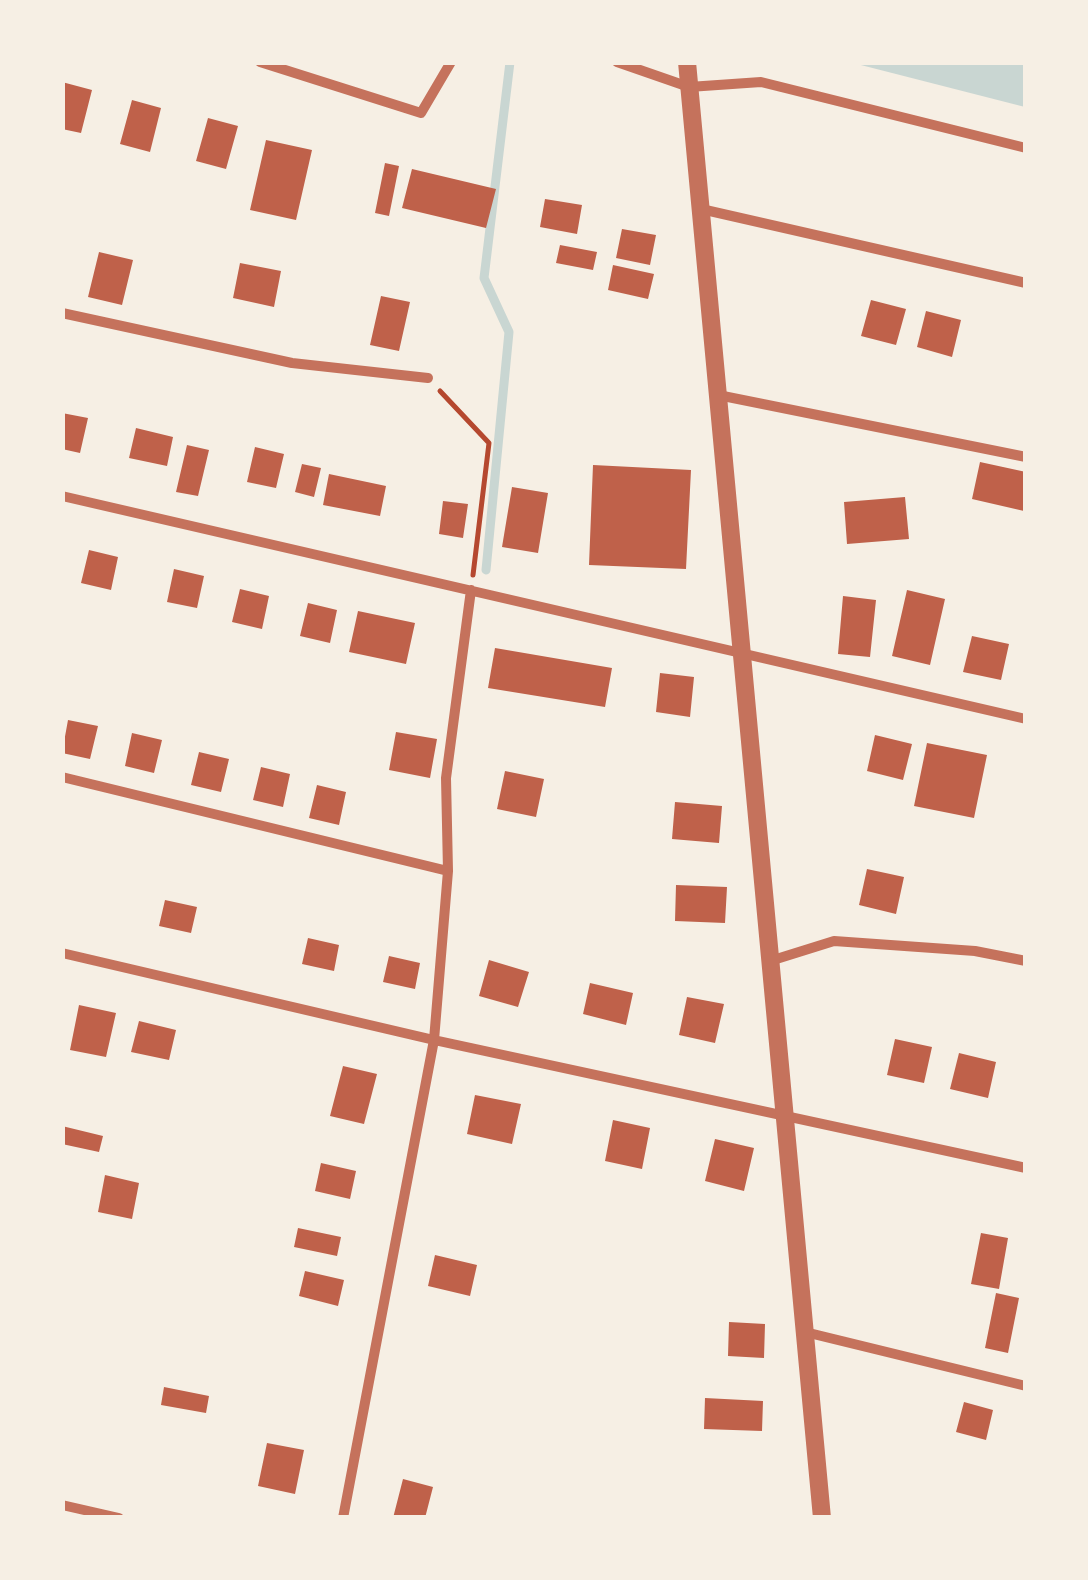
<!DOCTYPE html>
<style>
body{margin:0}
#map{position:relative;width:1088px;height:1580px;overflow:hidden;background:#f6efe4;font-family:Lora,serif}
canvas{display:block}
.frame{position:absolute;inset:0;border:65px solid #f6efe4;pointer-events:none}
</style>
<div id="map">
<canvas width="1088" height="1580"></canvas>
<div class="frame"></div>
</div>
<script>
const c = document.querySelector('canvas').getContext('2d');
c.lineJoin = 'round';
function paint(path, color) { c.fillStyle = color; c.fill(path, 'evenodd'); }
function trace(path, color, width, dash) { c.strokeStyle = color; c.lineWidth = width; c.lineCap = dash ? 'butt' : 'round'; c.setLineDash(dash || []); c.stroke(path); }
paint(new Path2D(`
 M853,63H1025V107Z`), '#c9d6d2');
trace(new Path2D(`
 M486,570L509,332L484,278L510,62`), '#c9d6d2', 9);
paint(new Path2D(`
 M62,82L92,90L81,133L62,129Z
 M132,100L161,108L150,152L120,144Z
 M208,118L238,126L226,169L196,161Z
 M266,140L312,150L296,220L250,210Z
 M385,163L399,166L389,216L375,213Z
 M412,169L496,189L486,228L402,208Z
 M545,199L582,205L577,234L540,227Z
 M622,229L656,235L650,265L616,258Z
 M560,245L597,252L593,270L556,263Z
 M99,252L133,260L122,305L88,297Z
 M240,263L281,271L274,307L233,298Z
 M613,265L654,274L648,299L608,290Z
 M381,296L410,302L399,351L370,345Z
 M871,300L906,309L896,345L861,336Z
 M926,311L961,320L952,357L917,347Z
 M62,413L88,418L80,453L62,449Z
 M136,428L173,437L167,466L129,458Z
 M187,445L209,450L198,496L176,492Z
 M255,447L284,454L276,488L247,482Z
 M980,462L1026,472L1024,511L972,499Z
 M302,464L321,468L314,497L295,492Z
 M593,465L691,470L686,569L589,565Z
 M329,474L386,486L380,516L323,505Z
 M512,487L548,493L538,553L502,547Z
 M905,497L909,539L847,544L844,502Z
 M443,501L468,504L463,538L439,534Z
 M89,550L118,557L111,590L81,583Z
 M174,569L204,576L197,608L167,602Z
 M240,589L269,596L262,629L232,622Z
 M907,590L945,599L930,665L892,656Z
 M843,596L876,600L870,657L838,654Z
 M308,603L337,610L330,643L300,636Z
 M358,611L415,623L406,664L349,652Z
 M972,636L1009,644L1001,680L963,672Z
 M495,648L612,668L605,707L488,688Z
 M660,673L694,677L690,717L656,712Z
 M68,720L98,726L90,759L62,753Z
 M396,732L437,739L430,778L389,770Z
 M132,733L162,740L154,773L125,766Z
 M875,735L912,744L903,780L867,771Z
 M927,743L987,755L974,818L914,806Z
 M199,752L229,759L221,792L191,785Z
 M261,767L290,774L283,807L253,800Z
 M505,771L544,779L536,817L497,809Z
 M317,785L346,792L339,825L309,818Z
 M675,802L722,806L719,843L672,839Z
 M867,869L904,877L896,914L859,905Z
 M676,885L727,887L725,923L675,921Z
 M165,900L197,907L191,933L159,926Z
 M308,938L339,945L334,971L302,964Z
 M389,956L420,963L415,989L383,982Z
 M489,960L529,972L518,1007L479,996Z
 M590,983L633,993L626,1025L583,1014Z
 M687,997L724,1004L715,1043L679,1035Z
 M79,1005L116,1013L106,1057L70,1050Z
 M139,1021L176,1030L169,1060L131,1052Z
 M895,1039L932,1047L924,1083L887,1075Z
 M959,1053L996,1062L988,1098L950,1089Z
 M343,1066L377,1074L364,1124L330,1116Z
 M475,1095L521,1104L512,1144L467,1134Z
 M613,1120L650,1128L642,1169L605,1161Z
 M62,1126L103,1136L99,1152L62,1144Z
 M715,1139L754,1148L744,1191L705,1181Z
 M321,1163L356,1171L350,1199L315,1191Z
 M105,1175L139,1183L132,1219L98,1212Z
 M298,1228L341,1237L337,1256L294,1247Z
 M981,1233L1008,1238L999,1289L971,1284Z
 M435,1255L477,1265L470,1296L428,1286Z
 M305,1271L344,1280L338,1306L299,1296Z
 M996,1293L1019,1298L1008,1353L985,1348Z
 M729,1322L765,1324L764,1358L728,1356Z
 M164,1387L209,1396L206,1413L161,1405Z
 M705,1398L763,1401L762,1431L704,1429Z
 M964,1402L993,1410L986,1440L956,1432Z
 M267,1443L304,1450L295,1494L258,1486Z
 M403,1479L433,1487L425,1518H393Z`), '#bf614a');
trace(new Path2D(`
 M440,391L489,443L473,575`), '#b5482f', 5);
trace(new Path2D(`
 M260,62L421,113L451,62
 M617,62L689,87L761,82L1026,148
 M701,209L1026,283
 M62,313L292,363L428,378
 M718,395L1026,457
 M62,496L1026,719
 M62,777L448,871
 M62,953L434,1040L1026,1168
 M770,961L834,941L975,951L1026,961
 M805,1332L1026,1386
 M62,1505L119,1518
 M343,1518L434,1040L448,871L446,778L471,590`), '#c5725c', 10);
trace(new Path2D(`
 M687,62L822,1518`), '#c5725c', 18);
</script>
